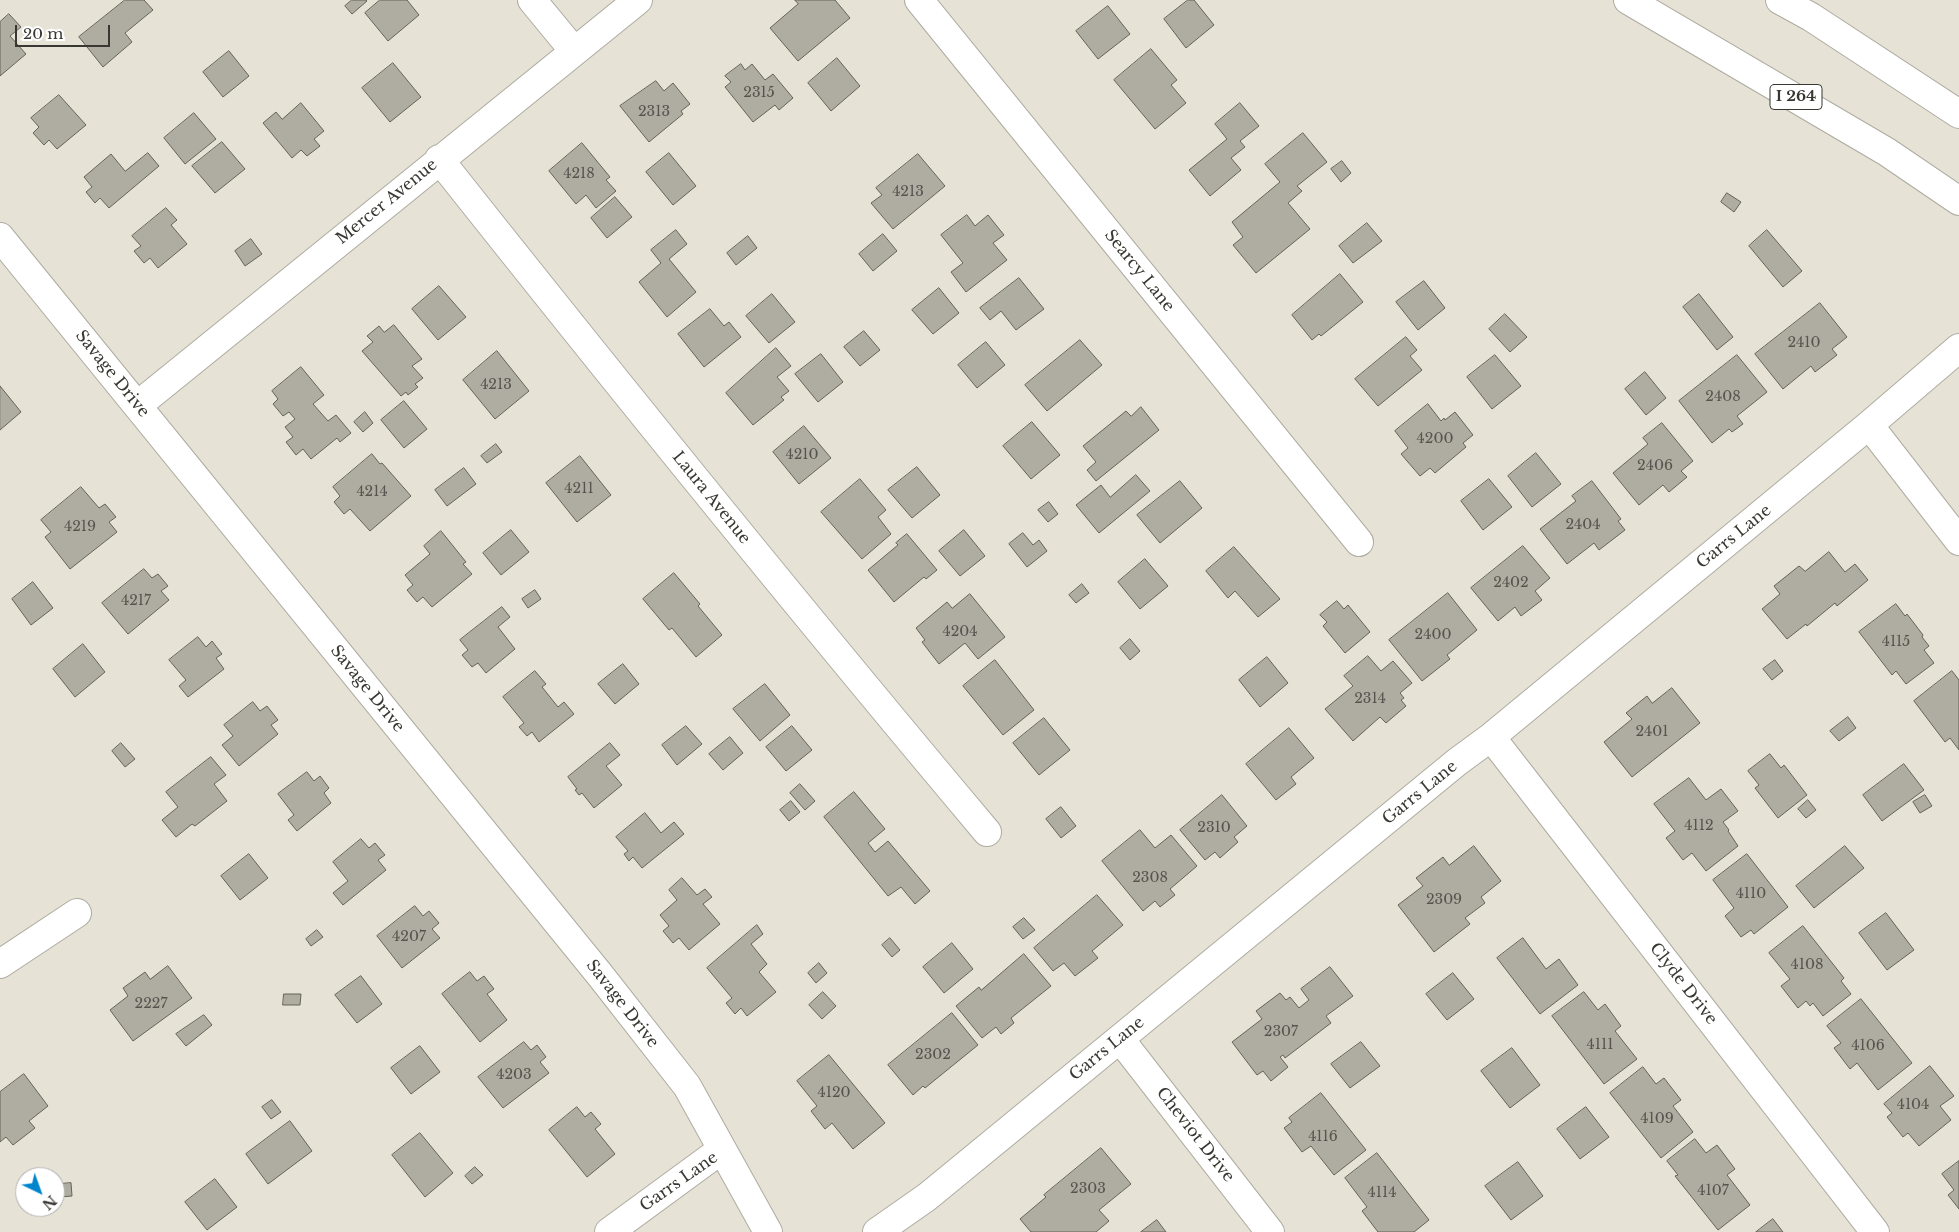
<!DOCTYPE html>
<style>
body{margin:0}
#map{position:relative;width:1959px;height:1232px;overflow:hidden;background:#e6e2d6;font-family:"Libre Baskerville",serif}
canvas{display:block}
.north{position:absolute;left:15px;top:1167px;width:50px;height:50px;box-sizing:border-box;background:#fff;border:1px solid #afafad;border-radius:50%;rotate:138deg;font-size:14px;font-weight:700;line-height:20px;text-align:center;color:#383732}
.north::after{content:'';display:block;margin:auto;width:18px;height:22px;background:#0085cc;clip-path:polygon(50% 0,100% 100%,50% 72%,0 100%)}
.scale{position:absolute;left:15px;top:25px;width:95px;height:22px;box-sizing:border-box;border:2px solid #383732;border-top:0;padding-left:6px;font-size:15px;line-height:18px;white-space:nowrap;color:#383732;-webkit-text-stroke:4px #fff;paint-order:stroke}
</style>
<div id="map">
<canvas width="1959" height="1232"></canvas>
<div class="north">N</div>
<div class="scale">20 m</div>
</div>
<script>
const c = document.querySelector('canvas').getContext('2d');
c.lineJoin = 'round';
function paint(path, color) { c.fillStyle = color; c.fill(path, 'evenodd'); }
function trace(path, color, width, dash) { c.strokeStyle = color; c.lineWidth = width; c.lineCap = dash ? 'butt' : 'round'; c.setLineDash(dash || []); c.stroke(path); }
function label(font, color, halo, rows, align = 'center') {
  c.font = font + ' "Libre Baskerville",serif'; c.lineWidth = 4; c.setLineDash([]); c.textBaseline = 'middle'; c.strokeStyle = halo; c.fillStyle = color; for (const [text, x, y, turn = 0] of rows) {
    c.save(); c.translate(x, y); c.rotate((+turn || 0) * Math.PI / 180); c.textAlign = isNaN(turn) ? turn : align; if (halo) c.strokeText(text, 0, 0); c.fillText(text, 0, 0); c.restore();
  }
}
const building = new Path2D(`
 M125,0H144L153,10L125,33L132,42L103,67L79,37Z
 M352,0H366L367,1L352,14L345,6Z
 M380,0H407L419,15L388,41L365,13Z
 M795,0H835L850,18L798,61L770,28L798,4Z
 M1188,0H1194L1214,25L1186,48L1164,19Z
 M1108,6L1130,34L1098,59L1076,31Z
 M9,14L21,27L10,36L26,54L0,76V22Z
 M1151,49L1177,80L1171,85L1186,103L1155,129L1114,80Z
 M229,51L249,76L223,97L203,72Z
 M837,58L860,86L831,111L808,83Z
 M393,63L421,97L390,122L362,88Z
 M741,64L745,70L752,64L765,80L773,74L793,98L779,110L775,105L753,122L725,87L731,82L725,76Z
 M656,81L664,91L673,83L690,104L681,111L683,114L649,142L620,106Z
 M59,95L86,125L57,149L49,140L44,145L33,133L39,127L31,118Z
 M301,103L324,131L314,139L320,146L307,156L301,150L292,158L263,123L276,112L282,119Z
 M1240,103L1259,126L1240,141L1245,147L1231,158L1241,170L1210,196L1189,170L1227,139L1215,124Z
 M194,113L216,139L185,164L164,138Z
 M1303,133L1327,162L1297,186L1302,191L1288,203L1310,229L1256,273L1233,245L1243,237L1232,222L1280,182L1265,164Z
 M222,142L245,169L215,193L192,166Z
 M582,143L610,177L606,180L616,191L596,208L586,195L576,204L549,171Z
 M148,153L159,166L109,208L100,198L95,203L86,192L92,187L84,177L111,154L125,171Z
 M669,153L696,186L673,205L646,172Z
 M918,154L945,186L893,229L871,203L882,195L876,188Z
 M1342,161L1351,173L1341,182L1331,169Z
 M1727,193L1741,202L1734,212L1721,202Z
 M615,197L632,217L607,238L591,218Z
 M166,208L177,220L171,225L187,244L158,268L150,258L144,263L134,251L141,246L132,236Z
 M967,215L975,226L988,215L1004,235L993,243L1007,260L966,292L951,272L963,263L941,235Z
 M1367,223L1382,241L1353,263L1339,246Z
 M676,230L687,244L669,259L696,292L667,317L639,282L661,263L651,250Z
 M1767,230L1802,271L1783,287L1749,246Z
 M883,234L897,251L873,271L859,254Z
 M748,236L757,248L736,265L727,253Z
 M251,239L262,254L245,266L235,251Z
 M1340,274L1363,302L1321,336L1319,334L1312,340L1292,315Z
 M1019,278L1044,309L1016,330L1001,311L990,320L980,308Z
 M1424,281L1445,308L1418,330L1396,302Z
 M439,286L466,317L438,340L412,309Z
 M939,288L959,313L933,334L912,310Z
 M772,294L795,322L769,343L746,316Z
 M1699,294L1733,337L1717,350L1683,307Z
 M1820,303L1847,337L1832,349L1837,355L1815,372L1811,366L1783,389L1755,354Z
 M710,309L724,326L729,322L741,337L704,367L678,334Z
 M1505,314L1527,337L1510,352L1489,329Z
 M394,325L422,359L412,366L423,378L415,384L418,387L408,395L406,392L401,396L362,351L373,342L367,336L379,326L384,332Z
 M864,331L880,350L860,366L844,347Z
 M1406,337L1417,350L1410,356L1422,370L1378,406L1355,379Z
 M1080,340L1102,365L1047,411L1025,385Z
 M986,342L1005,365L977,388L958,365Z
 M776,348L791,366L777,377L789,391L781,397L784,400L753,425L726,393Z
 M497,351L529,391L495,419L463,380Z
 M821,354L843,382L818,402L795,374Z
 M1495,355L1521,386L1492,409L1467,377Z
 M1737,355L1767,392L1737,416L1743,424L1732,432L1729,429L1712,443L1679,401Z
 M301,367L324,395L313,404L328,421L336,415L351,433L340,442L337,438L311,459L303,449L296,455L286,442L293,437L285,427L295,419L289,412L283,416L273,404L278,399L272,391Z
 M1645,372L1666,398L1646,415L1625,389Z
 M0,386L21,412L0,430Z
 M404,401L427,429L404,448L381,420Z
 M1428,404L1441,421L1444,418L1445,420L1455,412L1473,435L1463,443L1466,447L1435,473L1430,468L1420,476L1401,454L1408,448L1395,431Z
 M1141,407L1159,430L1096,481L1087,470L1096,462L1083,446L1126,411L1131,416Z
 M365,412L373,423L363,432L354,422Z
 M1032,422L1060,455L1031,479L1003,446Z
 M1662,423L1693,461L1681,471L1687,477L1669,492L1663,485L1639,505L1613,473L1648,444L1643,438Z
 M804,426L831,458L799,484L773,452Z
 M496,444L502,452L487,463L481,456Z
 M1536,453L1561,484L1532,507L1508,476Z
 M372,454L380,464L382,463L411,496L370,531L350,509L344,514L334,502L340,496L333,487Z
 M580,456L611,495L577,522L546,483Z
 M917,467L940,495L912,518L888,490Z
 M464,468L476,484L447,506L435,490Z
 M1136,475L1150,491L1099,533L1076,505L1101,485L1110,497Z
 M860,479L886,510L878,517L891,534L862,559L821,512Z
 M1489,479L1512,507L1483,530L1461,501Z
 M1180,481L1202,508L1160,543L1137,515Z
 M1592,481L1621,519L1618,521L1625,530L1599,550L1594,543L1567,564L1540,529L1576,501L1572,496Z
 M81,487L99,508L105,504L116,517L109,522L117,532L70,569L45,537L51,532L41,520Z
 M1049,502L1058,514L1048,522L1038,510Z
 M511,530L529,552L501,575L483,553Z
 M964,530L985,556L960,576L939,551Z
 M441,531L466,562L463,564L472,574L432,607L423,597L417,602L407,590L413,585L405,575L430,554L424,546Z
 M1023,533L1033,545L1039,540L1047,551L1027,567L1009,544Z
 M907,534L937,570L926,579L924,577L894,602L868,570L898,545L896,543Z
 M1523,546L1550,578L1535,591L1542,600L1521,616L1515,607L1498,621L1471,588Z
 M1234,547L1280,599L1258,617L1235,591L1228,598L1206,571Z
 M1829,552L1845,572L1855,564L1868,580L1837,606L1835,603L1807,626L1806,624L1787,639L1762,609L1780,594L1774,586L1799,566L1805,571Z
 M1145,559L1168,586L1140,609L1118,582Z
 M144,569L152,578L158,574L168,586L161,591L169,600L128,634L102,603Z
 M674,573L700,604L698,606L722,635L696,657L672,628L669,630L643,599Z
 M33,582L53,608L31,625L12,599Z
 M1082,584L1089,593L1076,603L1069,595Z
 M535,590L541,599L528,608L522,599Z
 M1448,593L1477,630L1447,655L1450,659L1422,681L1389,640Z
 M970,594L1005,637L978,659L965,643L939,664L922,642L925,640L916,628L947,602L952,608Z
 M1337,601L1344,609L1348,605L1370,632L1345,653L1323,626L1327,622L1320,615Z
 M1896,604L1905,616L1907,614L1923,635L1922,637L1929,646L1924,650L1934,663L1906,684L1896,671L1892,675L1859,632Z
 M502,607L510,617L498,627L515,649L486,673L478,663L472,667L462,655L468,650L460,640Z
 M198,637L206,647L212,641L222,654L216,658L224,669L188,697L179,686L186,680L169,660Z
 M1130,639L1140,651L1130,660L1120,648Z
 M83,644L105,672L75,697L53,669Z
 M1368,656L1381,671L1393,661L1412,683L1400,693L1404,698L1401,700L1406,706L1386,723L1380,717L1353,741L1325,709L1353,686L1344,676Z
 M1267,657L1288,683L1260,707L1239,680Z
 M995,660L1034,710L1003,735L963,686Z
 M1775,660L1783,671L1772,680L1763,669Z
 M623,664L639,684L615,704L598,684Z
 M535,671L546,684L542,687L558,707L564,702L574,714L539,742L532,732L527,736L519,727L524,723L503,697Z
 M1952,671L1959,680V750L1950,738L1945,742L1914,701Z
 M765,684L790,715L760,741L733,709Z
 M1672,688L1700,723L1632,777L1604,742L1632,719L1626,713L1647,696L1652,703Z
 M253,702L260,711L267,706L278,720L271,725L278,734L239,766L222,745L233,736L224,725Z
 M1848,717L1856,728L1839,741L1830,731Z
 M1044,718L1070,750L1039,775L1013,743Z
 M686,726L702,744L677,765L662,745Z
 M792,726L812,750L786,771L766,747Z
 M1289,728L1314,758L1291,777L1296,784L1276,800L1246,764Z
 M730,737L743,753L723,770L709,754Z
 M121,743L135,759L125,767L112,751Z
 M610,743L620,755L606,766L622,785L594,808L582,793L579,795L575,790L577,789L568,777Z
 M1770,754L1781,768L1784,765L1807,795L1778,818L1755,788L1759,785L1748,771Z
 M211,757L226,775L214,784L227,801L195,826L192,824L176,837L162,820L178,807L166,792Z
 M1904,764L1924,790L1882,821L1863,795Z
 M307,772L314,781L320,776L329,788L324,793L331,803L297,831L288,820L294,815L278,794Z
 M1689,778L1706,800L1721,789L1738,811L1723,822L1729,830L1728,831L1738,846L1706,871L1692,853L1683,860L1666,838L1675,831L1654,804Z
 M800,784L815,801L805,810L790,793Z
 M854,792L885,829L868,843L875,852L888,841L930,891L915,904L901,887L888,896L824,817Z
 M1222,795L1247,826L1234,837L1238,842L1220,858L1215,852L1205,860L1180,830Z
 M1925,795L1932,806L1920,813L1913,802Z
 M1808,800L1816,810L1806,818L1798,809Z
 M791,801L800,812L789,821L780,810Z
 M1061,807L1076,826L1061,838L1046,819Z
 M645,813L661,833L674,822L684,834L642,868L633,857L629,861L624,854L628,851L616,837Z
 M1140,830L1155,848L1171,835L1197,866L1170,889L1175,895L1160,907L1155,901L1143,911L1102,861Z
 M361,839L369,848L375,843L385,855L378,860L386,870L343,905L333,893L348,881L333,862Z
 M1474,846L1501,881L1481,897L1485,903L1465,918L1470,924L1434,952L1398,905L1423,886L1416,878L1443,857L1449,865Z
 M1845,846L1864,868L1814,908L1796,886Z
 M249,854L268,878L240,900L221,876Z
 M1747,854L1788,907L1754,934L1751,930L1741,937L1725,916L1734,908L1713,880Z
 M682,878L697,895L705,889L712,897L703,904L720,924L689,950L679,938L673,943L663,931L669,926L660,915L677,900L669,890Z
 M1097,895L1123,925L1092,951L1098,958L1075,976L1064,963L1053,971L1034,948Z
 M415,906L423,916L429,911L439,923L432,929L440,938L402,968L377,936Z
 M1886,913L1914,950L1887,970L1859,933Z
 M1024,918L1035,930L1023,939L1013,927Z
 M757,925L763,934L751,944L767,964L759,972L776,992L747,1016L741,1008L735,1014L726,1003L732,998L707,968Z
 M1803,926L1844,978L1841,981L1851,994L1823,1016L1813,1003L1810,1006L1806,1001L1798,1008L1781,986L1790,979L1769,953Z
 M317,930L323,937L311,946L306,939Z
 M890,938L900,950L892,957L882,945Z
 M1523,938L1546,969L1559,959L1578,985L1540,1014L1497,958Z
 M952,943L973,969L944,993L923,967Z
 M1024,954L1051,986L1011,1018L1014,1023L1001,1034L996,1027L982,1038L956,1006L979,987L981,990Z
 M819,963L827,973L816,983L808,973Z
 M168,966L192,998L133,1041L110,1010L128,996L123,988L145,972L150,979Z
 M1330,967L1353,996L1326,1016L1331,1023L1285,1058L1283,1055L1280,1057L1288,1067L1271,1081L1263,1071L1257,1075L1232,1042L1262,1019L1256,1011L1280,993L1286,1000L1290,997L1299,1008L1309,1000L1301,989Z
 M470,972L477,981L484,976L494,989L487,994L507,1020L480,1042L442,994Z
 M1453,973L1474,999L1447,1020L1426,994Z
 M361,976L382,1004L357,1023L335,995Z
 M823,992L836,1006L822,1019L809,1005Z
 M1584,992L1598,1010L1605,1004L1621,1026L1615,1031L1637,1059L1604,1084L1552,1016Z
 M284,994H301L300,1005H283Z
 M1861,999L1912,1063L1878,1090L1857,1063L1850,1069L1834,1048L1841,1043L1827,1026Z
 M952,1013L978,1045L925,1088L923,1086L913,1095L888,1065Z
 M204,1015L212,1025L186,1046L176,1034Z
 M524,1042L531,1050L537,1045L546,1057L540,1062L549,1073L503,1108L478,1077Z
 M1361,1042L1380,1066L1350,1088L1331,1064Z
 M420,1046L440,1072L411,1094L391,1068Z
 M1512,1048L1540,1085L1510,1108L1481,1071Z
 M829,1055L885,1123L853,1149L832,1123L825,1129L811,1111L817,1106L797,1081Z
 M1930,1066L1954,1096L1940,1106L1951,1120L1919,1146L1908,1133L1903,1137L1887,1117L1892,1113L1884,1104Z
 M1643,1067L1656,1084L1664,1078L1681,1100L1673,1106L1693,1132L1661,1158L1610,1093Z
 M24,1074L48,1106L29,1121L35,1128L13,1145L6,1137L0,1142V1092Z
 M1321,1093L1366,1150L1334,1175L1311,1146L1302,1152L1284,1128L1292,1122L1289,1118Z
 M272,1100L281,1112L271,1119L262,1107Z
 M577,1107L585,1117L591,1112L601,1124L595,1129L615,1154L587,1177L549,1130Z
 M1586,1107L1609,1137L1580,1159L1557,1129Z
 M290,1121L312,1151L268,1184L246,1154Z
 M420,1133L453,1173L425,1197L392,1155Z
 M1695,1139L1706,1153L1717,1145L1735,1169L1727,1175L1750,1205L1718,1230L1675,1176L1678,1175L1667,1161Z
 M1101,1148L1131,1184L1099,1210L1109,1221L1096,1232H1031L1020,1219L1046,1197L1044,1195Z
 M1377,1153L1429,1220L1414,1232H1378L1362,1211L1367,1207L1345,1178Z
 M1959,1161V1209L1948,1195L1954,1190L1942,1174Z
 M1518,1162L1543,1196L1511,1220L1485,1186Z
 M475,1167L483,1175L472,1184L465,1176Z
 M215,1179L237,1207L207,1230L185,1202Z
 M71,1183L72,1196L60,1197V1184Z
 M1773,1219L1783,1232H1756Z
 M1157,1220L1166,1232H1141Z`);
paint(building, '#afaca1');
trace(building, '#656257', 1);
const minor = new Path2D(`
 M532,0L574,51
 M919,0L1359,542
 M439,159C619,386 801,611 987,832
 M0,237L600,975L687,1086L768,1232
 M138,405L638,0
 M1869,425L1959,541
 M1491,737L1875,1232
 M0,964L77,913
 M1120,1039L1270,1232
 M609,1232L721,1150
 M877,1232L927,1197L1457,762L1491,737L1869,425L1959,348`);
const highway = new Path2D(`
 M1628,0L1887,152L1959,201
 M1780,0L1811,17L1959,114`);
trace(minor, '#aeaba0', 30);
trace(highway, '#aeaba0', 30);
trace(minor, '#fff', 28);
trace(highway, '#fff', 28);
label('14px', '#56544e', null, [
 ["2315",759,93],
 ["2313",654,112],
 ["4218",579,174],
 ["4213",908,192],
 ["2410",1804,343],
 ["4213",496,385],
 ["2408",1723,397],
 ["4200",1435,439],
 ["4210",802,455],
 ["2406",1655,466],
 ["4211",579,489],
 ["4214",372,492],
 ["2404",1583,525],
 ["4219",80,527],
 ["2402",1511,583],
 ["4217",136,601],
 ["4204",960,632],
 ["2400",1433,635],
 ["4115",1896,642],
 ["2314",1370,699],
 ["2401",1652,732],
 ["4112",1699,826],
 ["2310",1214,828],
 ["2308",1150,878],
 ["4110",1751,894],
 ["2309",1444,900],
 ["4207",409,937],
 ["4108",1807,965],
 ["2227",151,1004],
 ["2307",1281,1032],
 ["4111",1600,1045],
 ["4106",1868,1046],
 ["2302",933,1055],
 ["4203",514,1075],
 ["4120",834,1093],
 ["4104",1913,1105],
 ["4109",1657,1119],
 ["4116",1323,1137],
 ["2303",1088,1189],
 ["4107",1713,1191],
 ["4114",1382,1193]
]);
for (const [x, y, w] of [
 [1796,97,52]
]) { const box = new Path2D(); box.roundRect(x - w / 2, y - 12.5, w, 25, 4); c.fillStyle = '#fff'; c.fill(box); trace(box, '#383732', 1); }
label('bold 15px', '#383732', null, [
 ["I 264",1796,97]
]);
label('16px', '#383732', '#fff', [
 ["Mercer Avenue",387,202,-39],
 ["Searcy Lane",1139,271,51],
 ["Savage Drive",112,374,51],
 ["Laura Avenue",711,498,51],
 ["Garrs Lane",1734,537,-39],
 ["Savage Drive",367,689,51],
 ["Garrs Lane",1420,793,-39],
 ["Clyde Drive",1683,984,52],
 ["Savage Drive",622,1004,52],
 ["Garrs Lane",1107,1049,-39],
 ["Cheviot Drive",1195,1135,52],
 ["Garrs Lane",679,1182,-35]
]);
</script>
